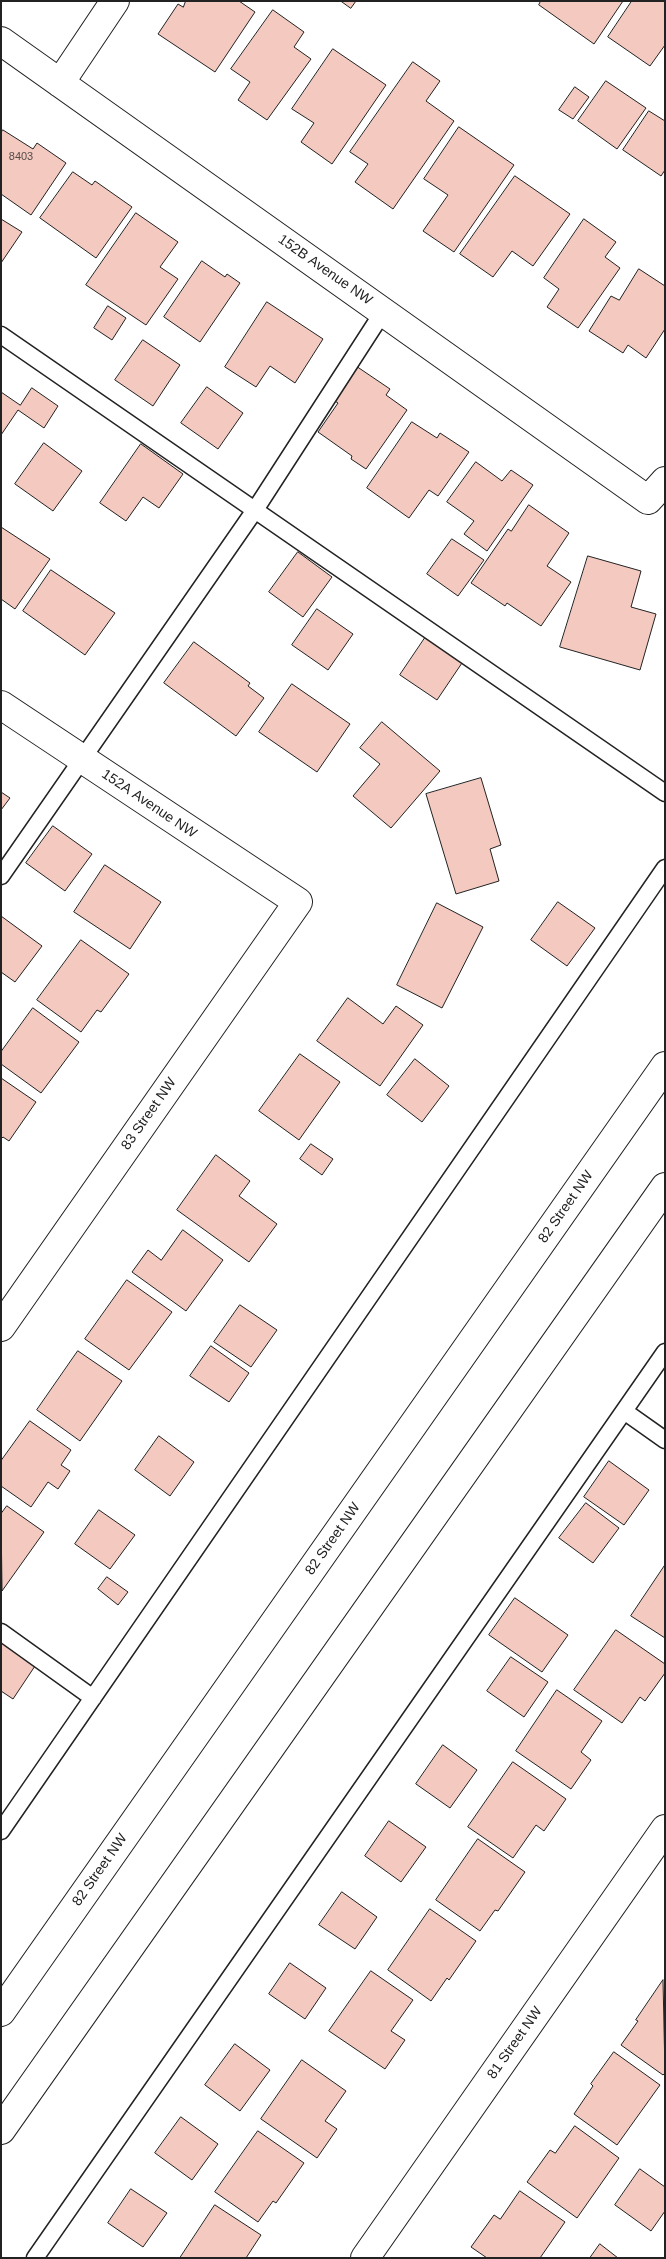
<!DOCTYPE html>
<style>
body{margin:0}
#map{position:relative;width:666px;height:2259px;overflow:hidden;background:#fff;font-family:Arial,sans-serif}
canvas{display:block}
.frame{position:absolute;inset:0;border:2px solid #222;pointer-events:none}
</style>
<div id="map">
<canvas width="666" height="2259"></canvas>
<div class="frame"></div>
</div>
<script>
const c = document.querySelector('canvas').getContext('2d');
c.lineJoin = 'round';
function paint(path, color) { c.fillStyle = color; c.fill(path, 'evenodd'); }
function trace(path, color, width, dash) { c.strokeStyle = color; c.lineWidth = width; c.lineCap = dash ? 'butt' : 'round'; c.setLineDash(dash || []); c.stroke(path); }
function label(font, color, halo, rows, align = 'center') {
  c.font = font + ' Arial,sans-serif'; c.lineWidth = 4; c.setLineDash([]); c.textBaseline = 'middle'; c.strokeStyle = halo; c.fillStyle = color; for (const [text, x, y, turn = 0] of rows) {
    c.save(); c.translate(x, y); c.rotate((+turn || 0) * Math.PI / 180); c.textAlign = isNaN(turn) ? turn : align; if (halo) c.strokeText(text, 0, 0); c.fillText(text, 0, 0); c.restore();
  }
}
const building = new Path2D(`
 M186,1H239L255,12L215,72L158,34L178,4L183,7Z
 M341,1H356L351,8Z
 M541,1H623L594,44L539,5Z
 M632,1H665V45L650,66L608,37Z
 M273,10L304,32L294,47L311,59L267,120L238,100L250,82L231,69Z
 M333,49L386,85L332,164L301,142L314,123L292,109Z
 M413,62L440,81L426,101L454,121L393,209L355,182L368,164L350,152Z
 M606,81L646,108L617,149L578,121Z
 M575,87L589,97L573,119L559,110Z
 M649,111L665,121V170L661,176L623,150Z
 M459,127L514,165L454,252L423,231L448,195L424,179Z
 M3,130L33,149L37,143L66,163L31,215L1,194V133Z
 M73,172L92,185L95,181L132,207L96,258L40,218Z
 M515,176L570,214L533,266L512,251L493,277L460,254Z
 M136,213L178,242L160,267L178,279L146,325L86,285Z
 M1,219L22,232L1,263Z
 M584,219L616,242L605,257L620,268L578,328L547,307L559,289L544,278Z
 M202,261L225,277L227,274L240,283L200,342L164,317Z
 M639,269L665,286V329L646,358L628,345L623,353L589,331L611,296L619,300Z
 M267,302L323,339L295,383L270,366L256,387L225,367Z
 M108,306L126,318L112,340L94,328Z
 M143,340L180,365L153,406L115,380Z
 M356,366L390,389L386,395L407,410L366,469L351,459L352,456L318,432L338,403L333,400Z
 M207,387L243,413L218,449L181,423Z
 M32,388L58,406L44,428L18,410L1,435V392L20,405Z
 M412,422L437,438L440,433L469,452L438,496L429,490L409,518L367,488Z
 M44,443L82,471L53,511L15,484Z
 M141,444L183,474L159,508L143,497L126,521L100,503Z
 M476,462L502,481L511,470L533,485L487,551L464,534L474,521L447,502Z
 M529,505L569,533L547,566L571,582L541,626L507,603L505,606L471,583L508,529L511,531Z
 M1,527L50,559L15,609L1,599Z
 M452,539L484,560L458,596L427,574Z
 M298,552L332,577L303,617L269,592Z
 M588,556L641,571L631,607L656,614L640,670L560,647Z
 M51,570L115,613L85,655L23,611Z
 M317,609L353,634L328,670L292,645Z
 M427,635L464,660L437,700L400,675Z
 M194,642L250,683L248,686L264,698L236,736L164,683Z
 M292,684L350,724L317,772L259,732Z
 M382,722L440,771L391,828L353,796L380,764L360,748Z
 M481,778L501,845L490,849L499,881L456,894L426,794Z
 M1,792L10,798L1,810Z
 M53,826L92,854L65,891L26,863Z
 M105,865L161,902L130,949L74,912Z
 M558,902L595,928L567,966L531,940Z
 M437,903L483,927L442,1008L397,985Z
 M1,916L42,946L15,982L1,972Z
 M81,940L129,974L101,1012L97,1010L81,1032L37,1000Z
 M348,998L383,1024L396,1006L423,1025L380,1086L317,1041Z
 M33,1008L79,1042L41,1093L1,1064V1052Z
 M300,1054L340,1082L299,1140L259,1111Z
 M415,1059L449,1086L422,1122L387,1095Z
 M1,1078L36,1102L9,1141L3,1137L1,1139Z
 M311,1144L333,1159L322,1175L300,1159Z
 M216,1155L250,1181L239,1196L277,1224L249,1262L177,1210Z
 M183,1230L223,1260L186,1311L132,1272L148,1250L161,1260Z
 M127,1280L172,1312L129,1370L85,1339Z
 M240,1305L277,1330L251,1367L214,1342Z
 M211,1346L249,1373L229,1402L190,1376Z
 M78,1351L122,1381L80,1441L37,1410Z
 M30,1421L71,1450L61,1465L70,1471L58,1489L48,1482L31,1507L1,1486V1461Z
 M159,1436L194,1462L170,1496L135,1470Z
 M609,1461L649,1490L624,1525L584,1497Z
 M586,1503L619,1528L593,1563L559,1538Z
 M7,1506L44,1532L2,1591L1,1514Z
 M99,1510L135,1535L110,1569L75,1544Z
 M665,1565V1638L631,1616Z
 M107,1577L128,1592L118,1605L98,1589Z
 M515,1598L568,1635L542,1672L489,1635Z
 M616,1630L665,1664V1673L645,1701L640,1697L622,1723L574,1690Z
 M1,1642L35,1666L13,1699L1,1691Z
 M511,1657L548,1682L524,1717L487,1691Z
 M557,1690L602,1721L581,1752L591,1760L571,1789L516,1751Z
 M443,1745L477,1770L450,1808L416,1784Z
 M513,1762L566,1799L544,1831L536,1825L513,1858L468,1827Z
 M389,1821L426,1847L401,1882L365,1856Z
 M478,1839L525,1872L498,1911L495,1910L480,1931L436,1900Z
 M342,1892L377,1917L355,1949L319,1925Z
 M430,1909L476,1941L449,1980L447,1978L431,2001L388,1970Z
 M290,1963L326,1988L305,2019L269,1994Z
 M371,1971L413,2000L391,2031L405,2040L385,2069L329,2031Z
 M663,1980L665,2073L663,2075L621,2045L638,2021L636,2020Z
 M235,2044L270,2070L240,2111L205,2085Z
 M614,2052L660,2085L617,2145L574,2114L593,2086L591,2084Z
 M302,2060L346,2091L325,2121L337,2129L317,2158L261,2119Z
 M181,2117L218,2144L192,2180L155,2153Z
 M575,2126L619,2158L577,2218L527,2182L550,2150L555,2153Z
 M258,2131L304,2163L276,2203L273,2201L258,2222L215,2192Z
 M640,2169L665,2187V2211L651,2231L615,2205Z
 M131,2189L167,2213L143,2247L108,2223Z
 M520,2191L565,2222L540,2258H487L471,2247L494,2215L500,2219Z
 M215,2205L261,2235L246,2258H180Z
 M600,2244L618,2258H590Z`);
paint(building, '#f3c9c0');
trace(building, '#222', 1);
const service = new Path2D(`
 M1,335L665,793
 M1,876L255,510L383,312
 M624,1411L665,1440
 M1,1632L93,1698
 M1,1831L665,868
 M35,2258L665,1352`);
const minor = new Path2D(`
 M1,41L648,500L665,481
 M60,83L115,1
 M1,705L298,902L1,1327
 M365,2258L665,1829`);
const secondary = new Path2D(`
 M1,2012L665,1066
 M1,2130L665,1187`);
trace(service, '#222', 19);
trace(minor, '#222', 30);
trace(secondary, '#222', 30);
trace(service, '#fff', 16);
trace(minor, '#fff', 28);
trace(secondary, '#fff', 28);
label('11px', '#564c4a', null, [
 ["8403",21,157]
]);
label('14px', '#222', '#fff', [
 ["152B Avenue NW",325,270,35],
 ["152A Avenue NW",149,804,34],
 ["83 Street NW",149,1114,-55],
 ["82 Street NW",566,1207,-55],
 ["82 Street NW",333,1539,-55],
 ["82 Street NW",100,1870,-55],
 ["81 Street NW",515,2043,-55]
]);
</script>
